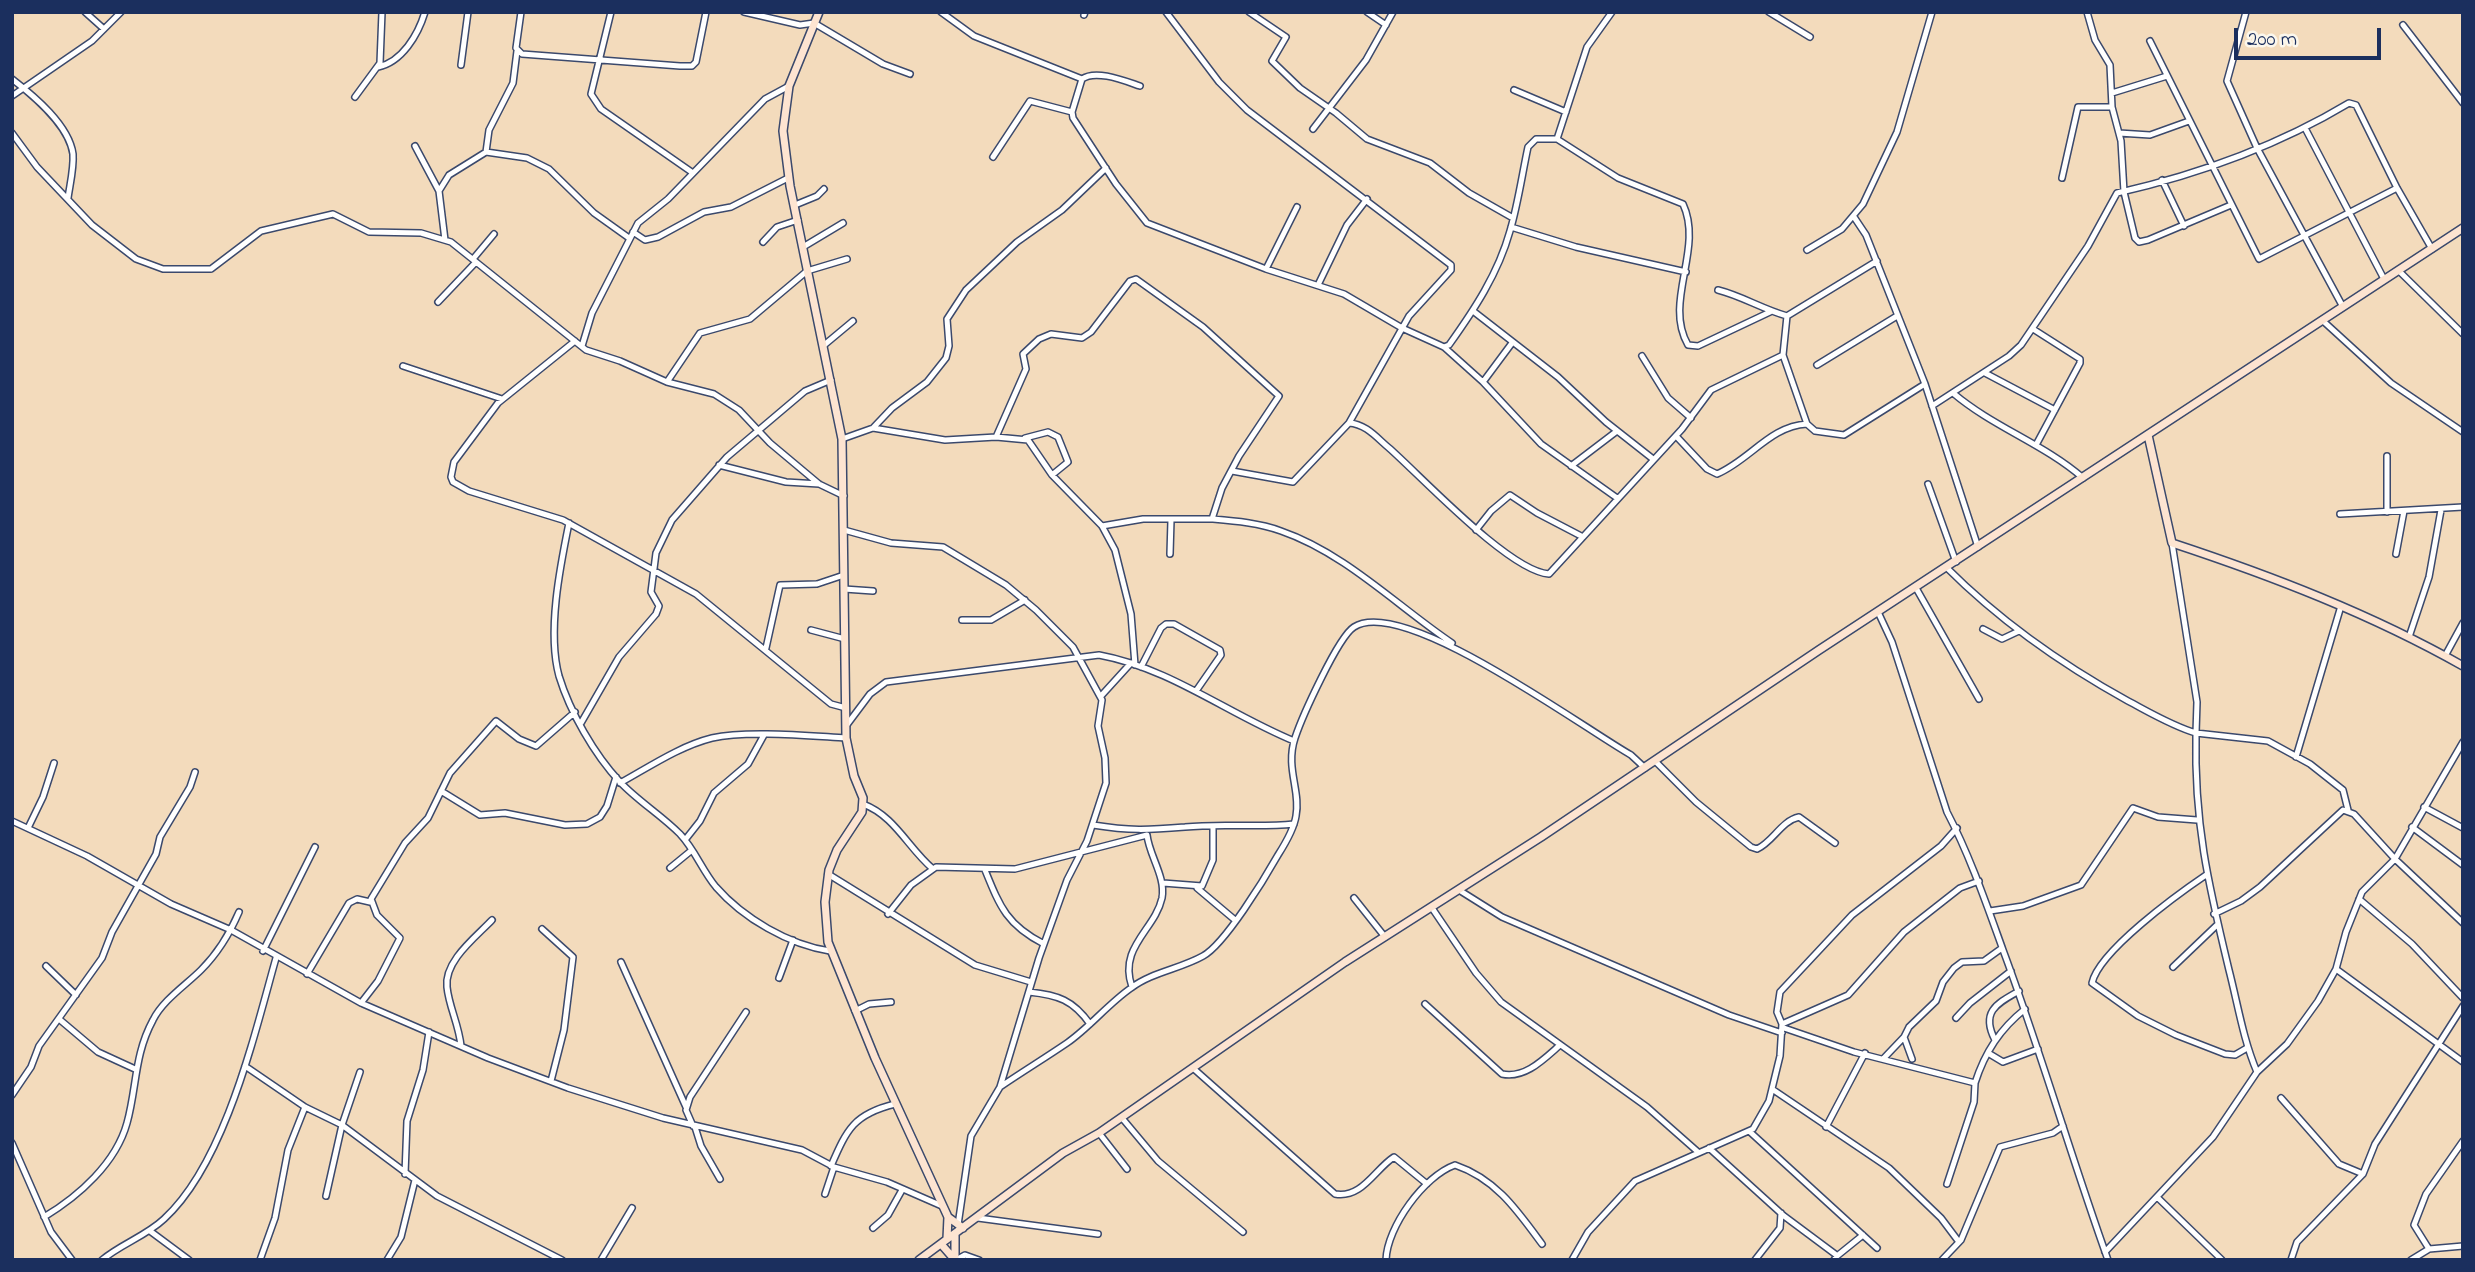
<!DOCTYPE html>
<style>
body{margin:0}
#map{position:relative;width:2475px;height:1272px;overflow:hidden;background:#f3dbbc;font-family:"Indie Flower",sans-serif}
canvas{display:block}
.frame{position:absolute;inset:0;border:14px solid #1b2f5e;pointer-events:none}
.scale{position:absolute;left:2234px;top:28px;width:147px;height:32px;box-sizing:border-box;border:4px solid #1b2f5e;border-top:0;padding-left:9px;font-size:21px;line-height:24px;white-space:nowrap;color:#1b2f5e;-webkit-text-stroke:5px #fbf7ec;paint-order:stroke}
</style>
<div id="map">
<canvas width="2475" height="1272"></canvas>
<div class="frame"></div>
<div class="scale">200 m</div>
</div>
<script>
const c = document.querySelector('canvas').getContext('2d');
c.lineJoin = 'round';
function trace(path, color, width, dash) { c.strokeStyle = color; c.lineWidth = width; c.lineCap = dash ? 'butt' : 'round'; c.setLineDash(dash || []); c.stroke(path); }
const street = new Path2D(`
 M85,12L104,29
 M521,12L516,48L522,54L680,66H692L696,62L706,12
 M611,12L591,94L601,109L693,173
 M744,12L800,25L814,23L883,64L910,74
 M941,12L974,36L1082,79C1096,69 1125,81 1140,86
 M1166,12L1219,82L1247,110L1451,265V270L1409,316L1349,423
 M1249,12L1286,37L1272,61L1300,88L1336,113L1367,139L1430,163L1469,193L1513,218
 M1367,12L1386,25
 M1769,12L1810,37
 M2087,12L2095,40L2110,65L2112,107L2121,141L2124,192L2135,238L2139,242L2148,240L2231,205
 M2246,12L2227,81L2257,148L2343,307
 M1084,15L1085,12
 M2403,25L2463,103
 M2150,41L2259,259L2397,188
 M461,65L468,12
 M378,67C402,62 418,35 425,12
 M12,79C34,96 69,125 73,154C74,168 70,184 68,198
 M1082,79L1072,112L1073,118L1116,184L1147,223L1266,269L1344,294L1402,328L1444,347L1483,382L1541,444L1617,498
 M1514,90L1566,112
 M2112,93L2167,76
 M12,96L92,41L121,12
 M355,97L380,63L382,12
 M2305,128L2384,279
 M1313,129L1366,60L1393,12
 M12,133L37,167L92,225L136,259L163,269H211L261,231L333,214L369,232L421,233L451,242L586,350L620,361L667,382L714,394L739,410L770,443L819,484L844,496
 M2119,133L2150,135L2189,121
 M1557,139L1587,47L1612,12
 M415,146L439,191L445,240
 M486,152L527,158L549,169L594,213L629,238
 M993,157L1030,101L1072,112
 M2062,178L2078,107H2112
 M2162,180L2184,226
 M439,191L449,175L486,152L489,130L513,83L517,51
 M795,205L817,196L824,189
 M1854,217L1866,235L1925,384L1978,547
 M1511,227L1576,247L1686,272
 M633,232L645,240L658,237L704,212L731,207L788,178
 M763,242L777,227L798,220
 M803,247L843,223
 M1807,250L1842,229L1863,204L1897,132L1932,12
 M473,259L494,234
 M1266,269L1297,207
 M2399,271L2463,334
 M1318,285L1347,225L1367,199
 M1718,290C1742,296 1762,309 1787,316L1877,261
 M438,302L476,262
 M1473,311L1558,377L1606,422L1653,459
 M1787,316L1783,355L1807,424L1815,431L1844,435L1925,384
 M2322,320L2391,383L2463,432
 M2033,329L2080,359V363L2036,445
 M575,341L498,403L454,462L451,477L453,482L469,491L563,520L696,594L831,704L846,708
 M582,346L592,313L638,223L668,199L765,99L789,86
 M823,346L853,321
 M1444,347L1449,345C1474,310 1498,274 1510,231C1518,204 1522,175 1528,147L1536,139H1557L1618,178L1683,204C1704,249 1663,302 1688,345L1698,346L1770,312
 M1642,356L1668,398L1691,418
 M1817,365L1897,316
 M403,366L502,399
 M1985,373L2055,410
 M667,382L700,333L750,319L807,271L847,259
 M1483,382L1512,343
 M1953,393C1993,427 2044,444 2083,478
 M1932,406L2009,356L2021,345L2088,246L2117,193C2196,175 2279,145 2349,103L2356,105L2397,188L2432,249
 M873,428L892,408L927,382L946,358L949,346L947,319L966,290L1017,242L1062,210L1106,168
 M1676,436L1707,469L1717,474C1750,460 1770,426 1807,424
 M996,437L1026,369L1023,354L1039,339L1051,334L1082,338L1091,332L1130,281L1136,279L1203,327L1279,396L1239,456L1222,488L1212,519H1143L1102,526
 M1025,438L1048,432L1058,437L1068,462L1052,475
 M842,439L873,428L945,440L996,437L1028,440L1052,475L1102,526L1115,550L1131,614L1135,665
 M719,465L786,482L819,484
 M1571,466L1617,431
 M1232,471L1293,482L1349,423C1366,424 1377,438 1389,448C1422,477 1509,571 1549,574L1682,429L1711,390L1783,355
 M1928,484L1956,562
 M2387,512V456
 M2340,514L2463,507
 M1212,519C1235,521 1259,523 1281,531C1345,553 1397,606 1452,643
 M569,523C560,567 547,632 559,676C570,712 594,754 620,782C638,801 661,815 680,834C695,850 702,870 716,887C743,918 789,945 830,951
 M844,530L891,543L943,547L1006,585L1036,610L1073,647L1102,700L1098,726L1105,758L1106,783L1087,841L1067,880L1039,958L1000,1087L971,1136L958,1225
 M1476,530L1491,511L1510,495L1537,513L1583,537
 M2172,543L2197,702L2196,733L2268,741L2310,764L2343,790L2348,810
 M1170,554L1171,520
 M2396,554L2404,511
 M1946,567C2000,621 2061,664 2128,701C2149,712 2172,726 2196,733C2194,823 2208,883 2229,970C2238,1005 2243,1039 2257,1072
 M1916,588L1979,699
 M844,589L873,591
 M1878,612L1892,642L1947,812C1970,856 1986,903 2003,950C2041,1052 2071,1157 2108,1260
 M962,620H991L1025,600
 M1983,629L2002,639L2019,631
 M811,630L845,639
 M2409,637L2429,577L2441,510
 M766,648L780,585L817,584L844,575
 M2445,656L2463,623
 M1141,667L1161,628L1166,624H1174L1220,650L1221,655L1196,691
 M1101,696L1131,663
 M581,723L619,657L656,614L659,606L651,592L656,553L672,520L727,457L805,391L831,380
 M846,726L870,694L886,682L1099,655C1170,668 1228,714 1294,741
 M2296,757L2341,606
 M1655,761L1696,802L1751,847L1757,849C1773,842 1781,821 1799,817L1835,843
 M620,783C649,767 680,746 712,738C747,730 810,736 846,738
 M441,791L480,815L505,813L565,825L587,824L600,817L607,806L616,777
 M863,804C895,816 908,848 933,869
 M2424,807L2463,828
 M12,821L87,856L171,904L231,930L361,1003L488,1058L568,1088L663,1118L802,1150L834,1167L887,1182L942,1206
 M1093,825C1130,831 1148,830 1185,827C1221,823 1257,828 1294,824
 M2412,827L2463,865
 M28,828L43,797L54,763
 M685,840L700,821L714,793L748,764L764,735
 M670,868L692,850
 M985,870C1000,907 1007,925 1044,944
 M828,874L975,965L1031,982
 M2206,875C2178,894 2099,951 2092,983L2138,1016L2176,1035L2225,1054L2235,1055L2247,1048
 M1163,883L1202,886L1213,860V827
 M1197,888L1235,920
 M1459,890L1502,917L1729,1015L1782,1033
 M1354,898L1385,937
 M2359,899L2412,944L2463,998
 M1432,908L1476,973L1501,1002L1647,1107L1698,1152
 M1990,911L2023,906L2081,885L2133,808L2158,817L2197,820
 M888,914L911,885L936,867L1015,869L1147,835
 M2214,914L2241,901L2260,887L2343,810L2354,814L2395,859L2463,923
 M542,929L573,957L564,1030L551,1081
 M263,951L315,847
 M621,962L686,1107
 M46,966L76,995
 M2173,967L2218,924
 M2336,969L2463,1062
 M307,974L349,903L357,899L370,902
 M779,978L793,940
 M1132,987C1118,947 1155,930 1162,898C1166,877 1149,855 1147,835
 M1029,992C1058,995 1073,1000 1090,1024
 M361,1003L378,981L400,938L377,915L371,899L405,843L428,818L450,773L496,721L519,739L536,746L575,712
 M1425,1004L1502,1074C1525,1079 1544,1059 1560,1045
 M855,1011L869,1004L891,1002
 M1956,1018L1970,1003L2011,971
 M59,1019L98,1052L135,1069
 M1782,1024L1777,1012L1780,992L1852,915L1941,846L1957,828
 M1784,1028L1854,1052L1975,1083C1985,1052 2000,1029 2025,1009
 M1995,1040C1980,1011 1998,1003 2019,991
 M461,1046C459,1025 449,1007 447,987C444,961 476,937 492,920
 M1988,1053L2003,1062L2038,1049
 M1884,1058L1904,1037
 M1912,1059L1904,1037L1909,1027L1936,1001L1943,982L1954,968L1962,962L1984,961L2002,948
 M245,1066L305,1107L342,1125L437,1196L562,1260
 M1194,1069L1335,1194C1362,1199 1375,1169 1394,1157L1427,1184
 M1000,1087C1022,1072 1045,1058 1067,1043C1090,1027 1108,1004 1131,988C1152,972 1180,969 1203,956C1225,944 1265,878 1278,855C1285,844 1294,829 1296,816C1301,791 1285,768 1295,738C1302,717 1338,637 1354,627C1403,595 1583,728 1631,755L1645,768
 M1772,1089L1889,1168L1941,1218L1959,1242
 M12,1095L31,1067L39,1046L102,958L112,932L156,854L160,837L190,787L195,772
 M2281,1098L2339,1164L2363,1174
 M1122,1118L1158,1161L1243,1232
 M693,1126L686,1110L690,1097L746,1012
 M695,1127L701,1146L720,1179
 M1826,1127L1865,1053
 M1749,1131L1877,1248
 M1099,1133L1127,1169
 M2463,1141L2426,1194L2414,1225L2429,1249L2463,1246
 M12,1143L51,1232L72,1260
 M1709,1148L1784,1216L1835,1254L1837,1256L1834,1260
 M831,1166C847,1129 854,1114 895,1104
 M405,1174L407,1121L423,1070L429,1032
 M1947,1184L1974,1102L1975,1083
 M825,1194L834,1167
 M326,1196L342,1125L360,1072
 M2157,1197L2222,1260
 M44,1217C79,1196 116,1163 127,1123C137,1087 134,1055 153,1020C163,1000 186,985 201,970C217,954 230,933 239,912
 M978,1218L1098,1234
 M873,1228L888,1215L902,1190
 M150,1231L189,1260
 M2105,1252L2213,1137L2257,1072L2287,1044L2318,1001L2336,969L2346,932L2362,892L2395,859L2463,742
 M1837,1256L1863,1235
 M102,1260C121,1244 146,1236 164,1219C225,1163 254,1036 276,958
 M260,1260L275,1218L288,1150L305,1107
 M387,1260L401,1237L415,1180
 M601,1260L632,1208
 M956,1260L965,1255L979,1260
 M1386,1260C1387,1227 1424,1176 1455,1165C1496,1179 1517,1210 1542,1244
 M1572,1260L1588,1232L1635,1181L1753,1129L1769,1101L1780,1056L1782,1024L1848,995L1904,932L1960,888L1979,881
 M1755,1260L1780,1228L1781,1213
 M1942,1260L1961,1240L2000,1147L2053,1133L2063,1126
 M2291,1260L2297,1242L2363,1174L2375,1144L2463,1006
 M2411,1260L2429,1249`);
const secondary = new Path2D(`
 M819,12L789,86L783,131L790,186L842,439L846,738L854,776L863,798L862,812L837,850L829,870L825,902L828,942L875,1058L948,1217L947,1239
 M2148,435L2172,543C2272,576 2371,614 2463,666
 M948,1217L963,1228
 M955,1234V1260
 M941,1244L955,1260
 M919,1260L1063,1153L1099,1133L1345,962L1541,837L1819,650L2463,228`);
trace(street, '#3b496c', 8);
trace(secondary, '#3b496c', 10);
trace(street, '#fff', 5);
trace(secondary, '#fde4d1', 7);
</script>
